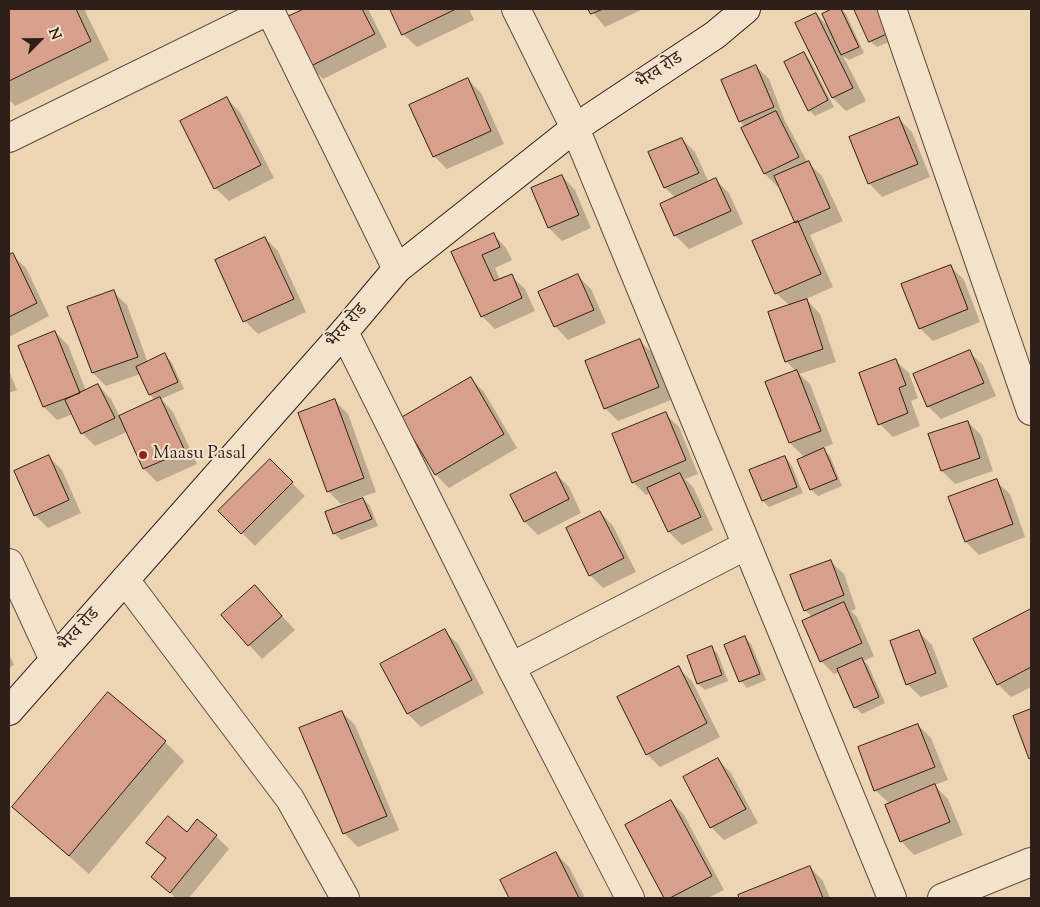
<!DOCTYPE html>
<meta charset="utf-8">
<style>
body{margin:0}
#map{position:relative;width:1040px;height:907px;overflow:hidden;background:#edd4b2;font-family:"Sorts Mill Goudy",serif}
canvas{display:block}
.frame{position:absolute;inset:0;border:10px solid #2e1f18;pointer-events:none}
.north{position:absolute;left:15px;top:15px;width:50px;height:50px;-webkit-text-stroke:4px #f3e3cd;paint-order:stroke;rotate:67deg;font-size:14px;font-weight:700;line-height:20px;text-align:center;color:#2e1f18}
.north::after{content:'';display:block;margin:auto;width:18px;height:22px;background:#2e1f18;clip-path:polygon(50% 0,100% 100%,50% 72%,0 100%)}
</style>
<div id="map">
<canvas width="1040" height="907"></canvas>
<div class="frame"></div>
<div class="north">N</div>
</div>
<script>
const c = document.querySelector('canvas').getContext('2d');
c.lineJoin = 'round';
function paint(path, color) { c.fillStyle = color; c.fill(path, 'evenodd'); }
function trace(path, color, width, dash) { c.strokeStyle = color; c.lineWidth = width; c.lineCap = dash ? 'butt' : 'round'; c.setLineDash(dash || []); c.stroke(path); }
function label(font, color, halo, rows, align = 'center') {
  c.font = font + ' "Sorts Mill Goudy","Noto Serif Devanagari",serif'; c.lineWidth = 4; c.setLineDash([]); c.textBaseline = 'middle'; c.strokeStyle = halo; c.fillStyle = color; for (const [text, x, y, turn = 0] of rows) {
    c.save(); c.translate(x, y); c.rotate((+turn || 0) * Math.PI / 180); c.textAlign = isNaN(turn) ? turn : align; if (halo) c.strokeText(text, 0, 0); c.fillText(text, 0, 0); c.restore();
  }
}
paint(new Path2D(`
 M9,9H89L85,11L109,60L15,106L9,99Z
 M307,9H368L387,47L323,79L310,66L286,19Z
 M391,9H469L474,20L417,47L403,34Z
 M590,9H643L605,27Z
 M835,9H841L846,14L864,53L849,60L843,56L866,101L846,111L833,98L797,23L816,14L829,27L823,14Z
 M855,9H882L896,39L877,47L870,41Z
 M804,54L810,60L834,107L815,116L809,110Z
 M756,66L769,79L785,121L808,163L822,176L843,221L810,235L833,287L806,299L820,314L836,362L799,374L810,384L833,444L822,448L830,456L842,486L818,496L811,490L799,460L805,458L790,443L796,371L786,361L790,306L776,293L796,223L780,186L778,187L765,174L743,128L745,127L740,121Z
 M468,80L481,93L504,144L447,169L434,156Z
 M227,99L240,112L274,178L229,201L215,188Z
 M899,119L912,132L930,177L882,197L869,183Z
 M682,139L695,152L709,183L716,180L729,193L743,224L689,249L676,236L662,205L676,198L665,188L650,153Z
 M562,176L575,190L591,228L562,241L549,228Z
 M493,234L506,248L512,260L495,268L500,280L511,276L525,289L535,311L495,329L482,316L453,253Z
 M265,238L278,251L306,312L258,334L245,321Z
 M12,255L26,268L49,316L9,337V256Z
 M950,266L964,280L980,322L933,341L920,328Z
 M578,276L591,289L606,323L568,340L555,326Z
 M113,292L127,305L148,363L164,355L171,361L184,389L161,399L173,412L197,464L157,482L144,469L127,432L95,446L82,433L73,414L57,420L44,407L55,332L68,345L86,391L98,385L111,399L120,417L156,401L150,395L140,374L106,386L93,373L69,308Z
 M640,341L653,354L671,400L618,421L605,408Z
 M969,352L983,365L996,396L941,419L928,406Z
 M895,360L909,373L918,398L911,401L920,426L893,437L880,424Z
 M9,371L17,390L9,393Z
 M470,378L484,392L517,448L449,488L436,475L403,419Z
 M335,401L348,414L376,492L341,504L328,491Z
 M665,414L679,427L698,474L685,479L693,487L713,530L682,545L669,532L651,493L646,495L633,482Z
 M968,422L981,435L993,471L955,484L942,471Z
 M49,457L62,470L81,513L48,528L35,515Z
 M785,457L791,464L803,493L769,507L763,501L750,471Z
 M270,461L305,496L255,546L220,511Z
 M556,474L569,487L581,513L538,535L525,522Z
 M996,481L1010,494L1025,537L979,555L966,542L950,498Z
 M363,499L370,506L378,526L341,540L334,533Z
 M600,512L613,526L636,572L603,588L590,575Z
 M830,561L844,574L856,609L851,611L857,617L874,656L864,661L868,665L885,703L862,714L855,707L839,672L834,674L821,661L813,618L805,610Z
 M255,587L295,630L262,659L222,615Z
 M1031,611V687L1011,697L998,684L975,640Z
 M444,631L458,644L484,693L421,727L408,714L381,664Z
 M919,632L932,645L948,687L921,697L907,684Z
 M745,638L751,644L766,680L747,688L741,681Z
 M711,648L718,654L728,681L705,690L698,684L688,657Z
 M9,654L14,665L9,668Z
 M678,668L692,681L720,737L660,767L647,754Z
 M342,712L355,725L399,830L358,847L344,833Z
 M918,725L931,738L948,780L934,785L948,799L963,835L914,855L901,841L890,804L875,790Z
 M165,742L184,761L89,874L13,807Z
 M718,760L731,773L758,823L724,840L711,827Z
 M671,801L684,815L724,890L708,898H665L626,825Z
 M187,834L216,836L229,849L189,898H176L153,877L166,860L148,843Z
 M556,853L569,867L585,898H510L501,881Z
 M810,867L823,881L830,898H740L739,896Z`), '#0003');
const building = new Path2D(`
 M9,9H76L91,41L9,81Z
 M304,9H362L375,34L309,67L285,18Z
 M390,9H456L402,35Z
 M588,9H603L591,14Z
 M832,9H841L859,47L841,55L822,14Z
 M854,9H880L891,32L869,42Z
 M816,13L853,88L832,98L795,23Z
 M804,52L828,100L808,111L784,62Z
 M756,65L774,107L739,122L721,80Z
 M468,78L491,131L433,157L409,105Z
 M227,97L261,165L214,189L180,121Z
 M776,111L799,157L764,174L741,128Z
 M899,117L918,164L868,184L849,137Z
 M682,138L699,173L664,188L648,152Z
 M809,161L830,208L795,223L774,176Z
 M562,175L579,215L548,228L531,188Z
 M716,178L731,211L674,236L660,204Z
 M798,221L821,274L775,294L752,241Z
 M494,233L500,247L482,255L494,281L512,274L522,298L481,317L451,252Z
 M265,237L294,299L243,322L215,260Z
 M13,253L37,303L9,317V255Z
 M951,265L968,309L919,329L901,284Z
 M578,274L594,310L554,327L538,292Z
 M114,290L138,357L92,373L67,307Z
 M807,299L823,349L785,362L768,312Z
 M55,331L80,393L43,407L18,346Z
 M640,339L659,387L604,409L585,361Z
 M970,350L984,383L927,407L913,374Z
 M165,353L178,382L149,395L136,367Z
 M896,359L906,385L899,388L908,413L878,425L859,373Z
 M797,370L821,431L789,443L765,382Z
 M471,377L504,434L435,475L401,418Z
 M98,384L115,418L81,434L65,400Z
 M160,397L185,451L143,469L119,416Z
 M335,399L364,478L327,492L298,413Z
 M666,412L686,460L632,483L612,434Z
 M968,421L980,458L941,471L928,434Z
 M824,448L837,479L810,490L797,460Z
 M49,455L69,500L34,516L14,471Z
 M785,456L797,487L762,501L749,470Z
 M270,459L293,482L241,534L218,511Z
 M556,472L569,499L524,522L510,495Z
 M680,473L701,517L668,532L647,488Z
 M997,479L1013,524L965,542L948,497Z
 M363,498L372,519L333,534L325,512Z
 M600,511L624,558L589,576L566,528Z
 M831,560L844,595L804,611L790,575Z
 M255,585L282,616L248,646L221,615Z
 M844,602L862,643L820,662L802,621Z
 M1031,609V667L997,685L973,639Z
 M445,629L472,680L407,714L380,664Z
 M919,630L936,673L906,685L890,641Z
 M745,636L760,674L739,682L724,645Z
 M712,646L722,675L697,684L687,656Z
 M862,658L879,697L854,708L837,669Z
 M679,666L707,723L646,755L617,697Z
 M108,692L166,741L69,856L12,807Z
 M1031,709V758L1029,759L1013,716Z
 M342,711L387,816L343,834L299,728Z
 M918,724L935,767L874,791L858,747Z
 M718,758L746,809L710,828L683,777Z
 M935,784L950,822L900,842L885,805Z
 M671,800L712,876L670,898H664L625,825Z
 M168,816L187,832L197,819L217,835L170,893L151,877L166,858L146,843Z
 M556,852L579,898H509L500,880Z
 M810,866L823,898H739L738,895Z`);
paint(building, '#d8a08b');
trace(building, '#2e1f18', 1);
const street = new Path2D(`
 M269,9L397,269
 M516,9L575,128L892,898
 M892,9L1031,411
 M9,138L270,10
 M344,332L511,667L630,898
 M9,563L54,660
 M125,580L290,799L345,898
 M511,667L745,546
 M942,898L1031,862`);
const secondary = new Path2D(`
 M9,711L344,332L397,269L575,128L715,35L746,9`);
trace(street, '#5e4c3e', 30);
trace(secondary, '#2e1f18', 30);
trace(street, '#f3e3cd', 28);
trace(secondary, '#f3e3cd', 28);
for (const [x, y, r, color] of [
 [143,455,5,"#8f2418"]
]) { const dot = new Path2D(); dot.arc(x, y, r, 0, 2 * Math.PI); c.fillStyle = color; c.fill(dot); trace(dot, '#f3e3cd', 2); }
label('18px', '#2e1f18', '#f3e3cd', [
 ["भैरव रोड",660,72,-34],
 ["भैरव रोड",348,327,-49],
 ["भैरव रोड",80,631,-48]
]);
label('18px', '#2e1f18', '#f3e3cd', [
 ["Maasu Pasal",153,455]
], 'left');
</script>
